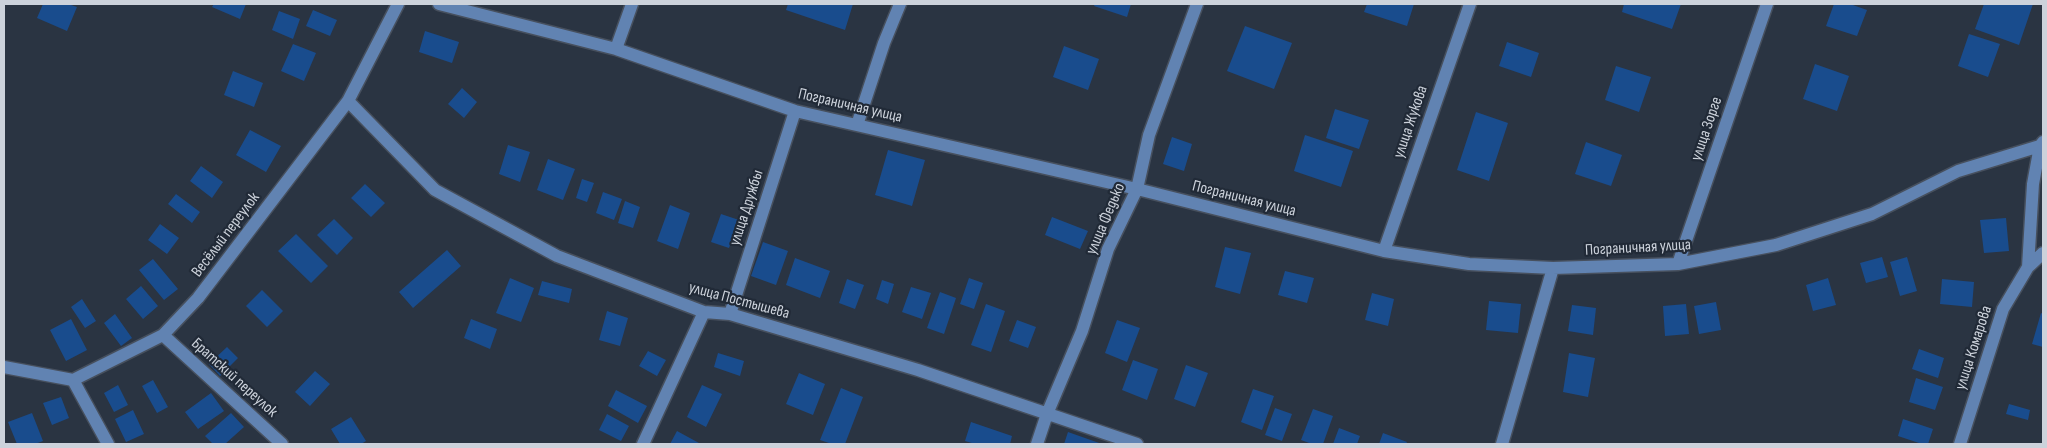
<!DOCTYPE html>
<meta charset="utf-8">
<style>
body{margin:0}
#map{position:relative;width:2047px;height:448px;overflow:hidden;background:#2a3442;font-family:"Sofia Sans Condensed",sans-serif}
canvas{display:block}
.frame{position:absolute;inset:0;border:5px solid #ccd2db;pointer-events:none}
</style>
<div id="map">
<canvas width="2047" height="448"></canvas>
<div class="frame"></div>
</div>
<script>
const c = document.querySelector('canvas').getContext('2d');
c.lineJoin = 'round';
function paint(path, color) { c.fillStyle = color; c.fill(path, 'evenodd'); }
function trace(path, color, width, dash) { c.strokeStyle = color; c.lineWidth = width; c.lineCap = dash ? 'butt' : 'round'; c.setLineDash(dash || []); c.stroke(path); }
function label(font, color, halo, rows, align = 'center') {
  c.font = font + ' "Sofia Sans Condensed",sans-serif'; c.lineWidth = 4.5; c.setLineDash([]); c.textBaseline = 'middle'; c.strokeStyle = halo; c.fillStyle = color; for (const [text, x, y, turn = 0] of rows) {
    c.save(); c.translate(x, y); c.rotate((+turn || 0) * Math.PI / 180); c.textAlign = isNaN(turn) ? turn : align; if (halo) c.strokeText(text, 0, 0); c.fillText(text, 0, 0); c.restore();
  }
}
paint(new Path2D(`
 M43,4H68L77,7L67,31L37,18Z
 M214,4H246L240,19L212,7Z
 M788,4H853L845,30L786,10Z
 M1095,4H1131L1127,17L1094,6Z
 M1367,4H1414L1407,26L1364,12Z
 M1624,4H1681L1672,29L1622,12Z
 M1834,4H1850L1867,10L1857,36L1826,26Z
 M1984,4H2033L2019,45L1975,29Z
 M313,10L337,20L330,36L306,26Z
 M279,11L300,19L293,39L272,30Z
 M1245,26L1292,43L1274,89L1227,71Z
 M425,31L459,42L452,63L419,52Z
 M1969,34L2000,44L1988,77L1958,66Z
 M1507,42L1539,53L1531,77L1499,66Z
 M293,44L316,53L304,81L281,71Z
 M1064,46L1099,59L1088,90L1053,77Z
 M1815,64L1849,76L1837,111L1803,99Z
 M1616,66L1651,77L1639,112L1605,100Z
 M233,71L263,83L254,107L224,95Z
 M462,88L477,102L464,118L448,104Z
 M1335,109L1369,120L1359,149L1326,138Z
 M1476,112L1508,123L1489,181L1457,170Z
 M250,130L281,146L266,172L236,155Z
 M1305,135L1353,151L1341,187L1294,171Z
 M1172,137L1192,144L1184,171L1163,164Z
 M1586,142L1622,155L1611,186L1575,174Z
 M508,145L530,152L520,182L499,174Z
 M888,150L925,160L912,206L875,195Z
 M548,159L575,169L563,200L537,190Z
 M201,166L223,182L212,198L190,181Z
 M582,179L594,183L587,202L576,198Z
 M365,184L385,203L371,217L351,198Z
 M603,192L622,199L614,220L596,213Z
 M176,194L200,212L192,223L168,204Z
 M625,201L640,207L633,228L618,223Z
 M670,205L690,213L678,249L657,241Z
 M721,214L739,220L729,248L711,242Z
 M1052,217L1088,231L1080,249L1045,235Z
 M2006,218L2009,251L1984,253L1980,220Z
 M334,219L353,238L337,255L317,235Z
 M160,224L179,238L167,254L148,240Z
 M296,234L328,266L311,283L278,251Z
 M763,242L788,251L776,285L751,276Z
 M1225,247L1251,253L1240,294L1215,287Z
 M447,250L461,266L413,308L399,292Z
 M1882,257L1888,277L1866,283L1860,263Z
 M1907,257L1917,291L1900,296L1890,262Z
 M795,258L830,271L820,298L786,285Z
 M153,259L178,289L164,300L139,270Z
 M1285,271L1314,278L1307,303L1278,295Z
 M510,278L534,288L521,322L496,313Z
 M969,278L983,283L974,309L960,304Z
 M1828,278L1836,305L1813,311L1806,285Z
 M847,279L864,285L855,309L839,303Z
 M1942,279L1974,282L1972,307L1940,304Z
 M882,280L894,284L888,304L876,299Z
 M542,281L572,289L569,303L538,295Z
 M141,286L158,306L143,319L126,299Z
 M911,287L931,293L922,319L902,312Z
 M262,290L283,311L267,327L246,306Z
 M940,292L956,298L944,334L927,328Z
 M1372,293L1394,299L1388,326L1365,320Z
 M82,299L96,321L85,328L71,307Z
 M1489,301L1521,304L1518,333L1486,330Z
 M1716,302L1721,330L1699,334L1694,306Z
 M986,304L1005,311L991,352L971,345Z
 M1686,304L1689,334L1665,336L1663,306Z
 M1572,305L1596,308L1593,335L1568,331Z
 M607,311L628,318L620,346L599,340Z
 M2041,313L2043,314V347L2032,344Z
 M115,314L132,338L121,346L104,323Z
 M71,319L87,350L66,361L50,330Z
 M471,319L497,329L490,349L464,338Z
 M1017,320L1036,327L1028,348L1009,341Z
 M1117,320L1140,328L1127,362L1105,353Z
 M227,347L238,358L220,376L209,364Z
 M1919,349L1944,358L1938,378L1912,369Z
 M648,351L666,360L657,376L639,366Z
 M718,353L744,361L740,376L714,367Z
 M1569,353L1595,358L1588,397L1563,392Z
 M1133,360L1158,369L1147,400L1122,390Z
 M1186,365L1208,373L1195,407L1174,399Z
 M315,371L330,384L310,406L295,392Z
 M799,373L825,384L813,415L786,404Z
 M1916,378L1943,387L1935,410L1909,402Z
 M153,380L168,407L157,413L142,386Z
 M118,385L128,405L114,412L104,393Z
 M702,385L722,394L706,427L687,417Z
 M841,388L863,397L845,444H832L820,440Z
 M1253,389L1274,396L1262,430L1241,422Z
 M616,390L647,406L638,423L608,406Z
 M211,393L224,411L198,429L185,412Z
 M61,397L69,418L52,425L43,403Z
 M2009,404L2030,410L2028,420L2006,414Z
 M1275,408L1292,414L1282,441L1265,435Z
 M1313,409L1333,416L1323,444H1312L1301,440Z
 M133,410L144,434L126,442L115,419Z
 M32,413L43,441L35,444H17L8,422Z
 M231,413L244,427L225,444H213L205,436Z
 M607,414L629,426L621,441L599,430Z
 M351,417L366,441L361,444H340L331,429Z
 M1903,419L1933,429L1928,444H1922L1898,436Z
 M971,422L1012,436L1010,444H975L965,441Z
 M1339,428L1360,436L1357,444H1333Z
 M677,431L699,443V444H670Z
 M1068,432L1102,444H1064Z
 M1383,433L1407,442L1406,444H1379Z`), '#194c8d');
const minor = new Path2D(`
 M439,4L616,49L795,111L1137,189L1384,251L1469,264L1553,268L1678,264L1776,245L1872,214L1958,171L2043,145
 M616,49L632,4
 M348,101L435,190L557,256L704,312L730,314L918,370L1137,444
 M857,125L884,43L900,4
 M1384,251L1470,4
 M1678,264L1767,4
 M2028,267L2033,184L2040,146L2043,142
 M730,314L795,111
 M163,335L282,444
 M4,367L73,380L163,335L198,298L348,101L398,4
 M73,380L108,444
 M643,444L704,312
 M1037,444L1047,414L1082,331L1108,249L1137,189L1149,135L1197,4
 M1502,444L1553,268
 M1960,444L2003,309L2028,267L2043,253`);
trace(minor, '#47505e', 15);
trace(minor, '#6183b2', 12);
label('16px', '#ccd2db', '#212a37', [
 ["Пограничная улица",850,106,13],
 ["улица Жукова",1411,122,-71],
 ["улица Зорге",1707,129,-71],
 ["Пограничная улица",1244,199,14],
 ["улица Дружбы",747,208,-72],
 ["улица Федько",1106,219,-67],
 ["Весёлый переулок",226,235,-53],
 ["Пограничная улица",1638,248,-3],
 ["улица Постышева",739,301,15],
 ["улица Комарова",1974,348,-72],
 ["Братский переулок",234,378,42]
]);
</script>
